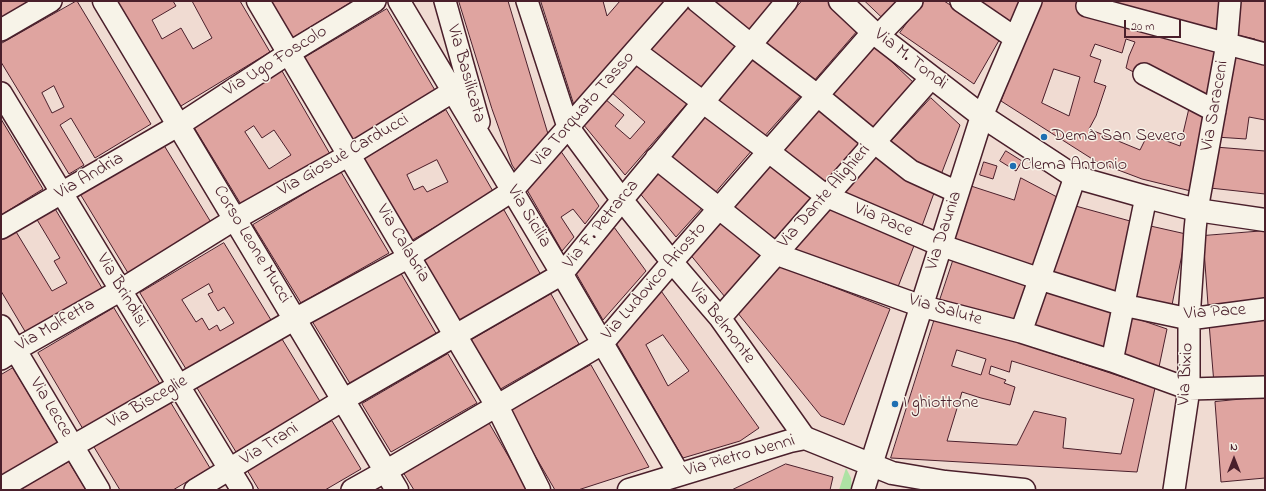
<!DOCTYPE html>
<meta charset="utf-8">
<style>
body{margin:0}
#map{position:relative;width:1266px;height:491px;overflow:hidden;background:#f0dbd2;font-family:"Indie Flower",sans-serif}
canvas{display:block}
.frame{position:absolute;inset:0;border:2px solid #4a1f2b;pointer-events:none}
.north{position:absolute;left:1214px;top:439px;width:40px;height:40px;-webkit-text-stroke:3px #f7f3e8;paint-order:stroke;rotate:0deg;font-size:11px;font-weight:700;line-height:16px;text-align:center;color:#4a1f2b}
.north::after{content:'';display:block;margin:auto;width:14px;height:18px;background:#4a1f2b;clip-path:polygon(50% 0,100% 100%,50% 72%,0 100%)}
.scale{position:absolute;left:1124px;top:20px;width:57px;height:18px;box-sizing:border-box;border:2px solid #4a1f2b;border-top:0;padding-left:5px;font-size:12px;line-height:14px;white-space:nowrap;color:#4a1f2b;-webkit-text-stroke:3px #f7f3e8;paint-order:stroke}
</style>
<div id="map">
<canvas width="1266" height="491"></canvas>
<div class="frame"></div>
<div class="north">N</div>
<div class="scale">20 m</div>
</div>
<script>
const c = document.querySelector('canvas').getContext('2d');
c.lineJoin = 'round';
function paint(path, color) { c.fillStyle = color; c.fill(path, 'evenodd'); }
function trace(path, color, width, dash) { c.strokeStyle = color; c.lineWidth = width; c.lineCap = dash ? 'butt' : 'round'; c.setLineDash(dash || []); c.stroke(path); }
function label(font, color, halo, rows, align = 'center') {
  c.font = font + ' "Indie Flower",sans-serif'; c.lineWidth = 3; c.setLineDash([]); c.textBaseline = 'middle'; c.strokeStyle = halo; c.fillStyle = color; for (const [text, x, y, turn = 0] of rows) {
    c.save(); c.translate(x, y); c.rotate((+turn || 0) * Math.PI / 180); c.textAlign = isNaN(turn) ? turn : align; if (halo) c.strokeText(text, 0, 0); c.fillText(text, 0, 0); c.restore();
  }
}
paint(new Path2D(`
 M846,468L851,478L852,490H839Z`), '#ade2a4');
const building = new Path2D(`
 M1,1H31L1,18Z
 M77,1L151,124L95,158L71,118L60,125L84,165L69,174L1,62V44ZM54,86L64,107L52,113L42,93Z
 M117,1H173L176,6L152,20L162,39L181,28L193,49L212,38L192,1H240L270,52L181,106Z
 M266,1H353L289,40Z
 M459,1H508L548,134L516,171L512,165L492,109Z
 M541,1H603L607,16L620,1H667L574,104Z
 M713,1H775L750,31Z
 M802,1H827L858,30L813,82L765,43Z
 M865,1H900L883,18Z
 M923,1H944L1001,37L974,84L900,33Z
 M966,1H1021L1008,28Z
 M1040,1H1082L1223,48L1212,104L1141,76L1126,68L1129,56L1135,42L1126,39L1122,53L1095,44L1090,56L1101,60L1094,82L1106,86L1096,116L1089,129L1140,150L1148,134L1180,146L1190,104L1211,112L1195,192L1142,179L1097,162L1001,101L1021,45ZM1054,69L1080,77L1069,116L1042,103Z
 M1092,1H1223L1220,36Z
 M1238,1H1265V47L1254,43L1255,39L1236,35Z
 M690,2L740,42L699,90L647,51Z
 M387,9L436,92L350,143L301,60Z
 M872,43L916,85L874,132L827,94Z
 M1229,49L1265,57V120L1249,117L1246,139L1216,137Z
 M755,55L803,93L762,139L714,102Z
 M638,61L690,100L625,175L583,124L605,99L624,115L615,126L630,139L645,122L611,92Z
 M282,71L330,154L242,206L192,124ZM254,126L262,138L274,130L291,155L269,169L245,132Z
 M931,98L960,125L939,180L889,144Z
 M818,105L864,142L824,187L778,151Z
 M446,110L494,193L409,242L361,161ZM437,160L448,182L427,192L423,186L414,190L407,175Z
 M706,112L753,149L714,194L669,155Z
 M1,119L43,189L1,215Z
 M162,142L212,224L128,273L79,192Z
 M1215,147L1265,151V194L1210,188Z
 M560,150L599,206L585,224L573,209L561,217L574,237L562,251L526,188Z
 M1006,151L1022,161L1016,171L1000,161Z
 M879,154L916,184L934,193L922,226L842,196Z
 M769,161L816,196L773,243L730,207Z
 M984,162L997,166L993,179L980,175Z
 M658,168L703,207L676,237L638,191Z
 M341,172L389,253L301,303L253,225Z
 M1021,178L1057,197L1034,271L951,244L971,186L1014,200Z
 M1072,205L1130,221L1116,293L1050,273Z
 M833,206L917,238L896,292L791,252Z
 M54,207L102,288L26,333L1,291V239L15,230L52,291L67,283L54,261L60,258L36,218Z
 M504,210L541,275L457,324L419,259Z
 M718,220L761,256L725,297L689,253Z
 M611,223L646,271L603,320L573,268Z
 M1146,225L1186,234L1171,310L1132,298Z
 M1265,231V299L1208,305L1203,236Z
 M224,243L271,320L186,369L140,293ZM209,284L213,292L208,294L218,311L224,307L234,323L220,331L217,325L209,330L202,318L196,322L182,300Z
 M953,261L1028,285L1016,323L940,300Z
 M779,266L890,309L844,425L821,416L737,312Z
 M399,270L437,335L351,385L312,321Z
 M659,288L759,428L740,441L683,458L614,339ZM663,335L689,371L668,386L646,345Z
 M1045,290L1112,311L1105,350L1032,329Z
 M551,294L579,344L497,391L468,342Z
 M114,308L160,384L83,429L38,353Z
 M936,315L1155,388L1137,472L891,458ZM957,350L986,359L981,375L952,366ZM1012,361L1134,399L1121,454L1063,448L1066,418L1034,411L1017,445L947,441L962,392L981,398L1010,405L1015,387L1004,383L1006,380L989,374L991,366L1009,372Z
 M1129,316L1167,329L1159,367L1121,356Z
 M1265,317V379L1214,384L1209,323Z
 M282,339L321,403L236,452L197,388Z
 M448,354L477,403L391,452L362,404Z
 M591,365L649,467L578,490H555L509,411Z
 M13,368L58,443L1,477V375Z
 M1265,397V478L1221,482L1215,402Z
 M171,403L210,468L173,490H120L94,447Z
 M332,421L361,469L325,490H259L247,470Z
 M489,423L528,490H414L403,472Z
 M69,462L86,490H20L33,482Z
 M786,464L833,477L830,490H732Z`);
paint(building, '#dfa4a0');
trace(building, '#4a1f2b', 1);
const street = new Path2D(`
 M399,1L562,274L679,474
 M445,1L479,122
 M527,1L568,127L622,200L672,262L720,318L805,438
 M697,1L751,45L817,95L874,142L911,171L957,192
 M961,1L1015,38
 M1087,6L1265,54
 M1,30L51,1
 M878,36L912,1
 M635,51L768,151L826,196L940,245L1040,279L1123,305L1189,319L1265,309
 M1144,74L1215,111
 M1,93L242,490
 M982,116L1031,1
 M656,158L776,254L921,306L1021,332L1112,361L1189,389L1265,387
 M1,228L179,125L289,53L375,1
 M720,318L931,78
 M1,326L99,490
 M1021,332L1075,177
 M1,359L15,350L121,290L235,219L349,155L452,92
 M1112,361L1146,197
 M1,488L73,446L295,319L409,257L512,191L679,1
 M195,490L343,400L562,274L622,200L787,1
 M352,490L386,471L602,344L672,262L873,32
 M1174,490L1189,389V319L1195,230L1197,210L1226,49L1230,1`);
const secondary = new Path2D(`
 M104,1L397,490
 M258,1L497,406L539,490
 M840,1L873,32L982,116L1075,177L1146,197L1197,210L1265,220
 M629,490L790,441L805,438L892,473L945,482L1024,490
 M863,490L982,116`);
trace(street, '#4a1f2b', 24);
trace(secondary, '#4a1f2b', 25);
trace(street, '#f7f3e8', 21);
trace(secondary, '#f7f3e8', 22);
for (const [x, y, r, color] of [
 [1044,137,4,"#1f6fb2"],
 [1013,166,4,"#1f6fb2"],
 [895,404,4,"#1f6fb2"]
]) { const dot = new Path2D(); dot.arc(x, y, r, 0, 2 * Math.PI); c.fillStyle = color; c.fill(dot); trace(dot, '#f7f3e8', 1.5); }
label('18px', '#4a1f2b', '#f7f3e8', [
 ["Via M. Tondi",910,60,38],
 ["Via Ugo Foscolo",276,62,-32],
 ["Via Basilicata",465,74,74],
 ["Via Saraceni",1216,106,-80],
 ["Via Torquato Tasso",584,110,-49],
 ["Via Giosuè Carducci",344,156,-30],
 ["Via Andria",90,177,-30],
 ["Via Dante Alighieri",825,197,-49],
 ["Via Sicilia",528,217,59],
 ["Via Pace",883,221,23],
 ["Via F. Petrarca",602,225,-51],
 ["Via Daunia",945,231,-72],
 ["Via Calabria",402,244,59],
 ["Corso Leone Mucci",251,245,59],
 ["Via Ludovico Ariosto",655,282,-49],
 ["Via Brindisi",121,291,59],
 ["Via Salute",945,311,16],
 ["Via Pace",1215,313,-4],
 ["Via Belmonte",721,324,52],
 ["Via Molfetta",56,326,-30],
 ["Via Bixio",1187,374,-87],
 ["Via Bisceglie",148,403,-30],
 ["Via Lecce",50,408,59],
 ["Via Trani",270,445,-32],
 ["Via Pietro Nenni",740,457,-16]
]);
label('18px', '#4a1f2b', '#f7f3e8', [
 ["Demà San Severo",1052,137],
 ["Clema Antonio",1021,166],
 ["I ghiottone",903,404]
], 'left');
</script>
